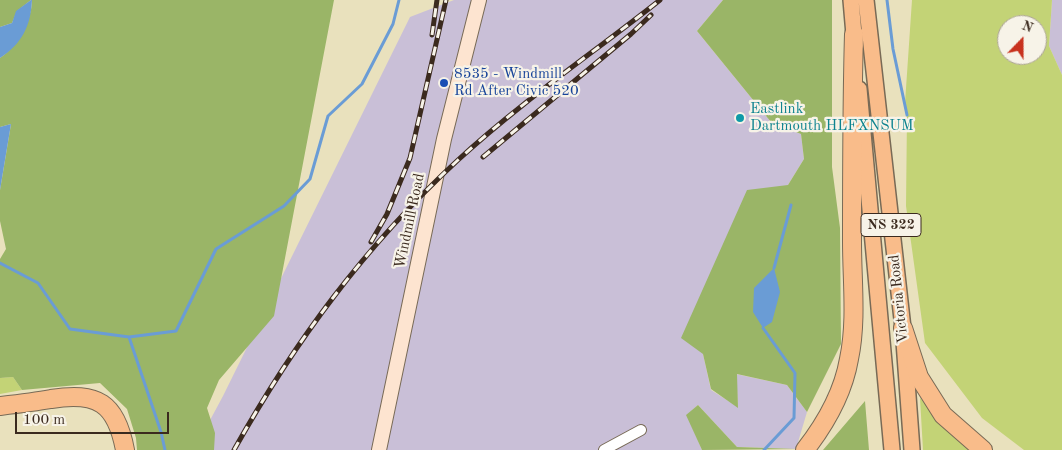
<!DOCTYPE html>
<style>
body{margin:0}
#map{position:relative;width:1062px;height:450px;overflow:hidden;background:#e9e1bd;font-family:"Old Standard TT",serif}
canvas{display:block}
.north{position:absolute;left:997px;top:15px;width:50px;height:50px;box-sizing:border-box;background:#f7f3e8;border:1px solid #aca397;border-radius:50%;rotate:22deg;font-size:14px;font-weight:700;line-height:20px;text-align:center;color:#3b2a1e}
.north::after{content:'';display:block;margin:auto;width:18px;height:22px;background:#c8321e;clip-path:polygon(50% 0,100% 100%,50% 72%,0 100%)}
.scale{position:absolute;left:15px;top:412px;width:154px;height:22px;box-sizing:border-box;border:2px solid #3b2a1e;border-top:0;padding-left:6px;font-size:15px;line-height:18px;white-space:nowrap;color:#3b2a1e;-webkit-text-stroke:4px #f7f3e8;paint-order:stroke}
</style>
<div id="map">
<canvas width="1062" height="450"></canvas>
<div class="north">N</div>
<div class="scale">100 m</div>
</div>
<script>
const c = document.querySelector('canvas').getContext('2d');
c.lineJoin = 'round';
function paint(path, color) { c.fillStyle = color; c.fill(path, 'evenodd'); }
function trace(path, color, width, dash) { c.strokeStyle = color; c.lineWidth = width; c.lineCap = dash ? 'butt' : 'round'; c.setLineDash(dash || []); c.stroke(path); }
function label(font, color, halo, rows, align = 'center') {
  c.font = font + ' "Old Standard TT",serif'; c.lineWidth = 4.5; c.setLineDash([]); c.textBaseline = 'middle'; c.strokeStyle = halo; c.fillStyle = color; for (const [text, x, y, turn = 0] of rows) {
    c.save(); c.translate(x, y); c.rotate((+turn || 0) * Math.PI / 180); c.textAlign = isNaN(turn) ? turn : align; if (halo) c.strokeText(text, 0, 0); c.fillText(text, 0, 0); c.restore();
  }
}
paint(new Path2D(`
 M454,0H723L697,31L771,122L801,134L804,159L788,185L703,354L711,390L738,407L736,374L787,385L807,412L796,449L737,447L698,405L687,415L702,450H194L223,396L410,17Z
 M1052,0H1062V75L1049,46Z`), '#c9bfd7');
paint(new Path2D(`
 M912,0H1052L1049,46L1062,75V450H1024L982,418L925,343L906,206L907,115L905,103ZM1007,25H1037V55H1007Z
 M13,377L22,390L0,394V378Z
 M920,398L970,447L974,450H923Z`), '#c3d376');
paint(new Path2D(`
 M0,0H31L17,11L12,23L0,27Z
 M32,0H334L274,316L219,380L207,408L215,433L214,450H137L136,438L127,409L100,383L22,390L13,377L0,378V259L6,249L0,221V190L11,124L0,127V58C17,47 32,20 32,0Z
 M723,0H832V167L840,228L841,344L807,412L787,385L737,374L738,408L711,389L703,354L681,338L747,190L788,185L804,159L801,134L771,122L697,31Z
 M865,401L869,450H823Z
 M698,405L737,447L796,449L702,450L686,415Z`), '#9ab567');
paint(new Path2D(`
 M31,0H32C31,25 22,44 0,58V27L12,23L16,11Z
 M11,124L0,190V127Z
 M774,268L780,292L772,322L763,328L753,312L754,288Z`), '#6a9cd5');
trace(new Path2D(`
 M887,0L893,49L907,115
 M0,263L38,283L70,329L129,337L176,331L216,249L284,206L310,179L328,116L362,84L393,24L399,0
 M774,268L791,205
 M763,328L795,373L794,418L764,450
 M129,337L161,432L165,450`), '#6a9cd5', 3);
const street = new Path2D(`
 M604,450L641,430`);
const secondary = new Path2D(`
 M379,450L444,139L479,0`);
const primary = new Path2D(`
 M851,0L855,46
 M866,0L903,328L912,450
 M859,89L892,450`);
const highway = new Path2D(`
 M903,328L919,377L943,415L983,450
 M0,406C17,404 34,402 51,399C97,392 116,402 125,450
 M805,450C826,423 843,394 849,359C857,321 852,281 852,242C852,173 852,103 854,34`);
trace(street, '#786a56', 12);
trace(secondary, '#786a56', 16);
trace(primary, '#786a56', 18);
trace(highway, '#786a56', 20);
trace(street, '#fff', 10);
trace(secondary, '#fde4d0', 14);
trace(primary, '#f9bc8a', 15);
trace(highway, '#f9bc8a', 18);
const rail = new Path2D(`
 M432,35L437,0
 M483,157L631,34L651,15
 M371,242L387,214L410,158L446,0
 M234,450C295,341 365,246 458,160C521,102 593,53 660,0`);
trace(rail, '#3b2a1e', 5);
trace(rail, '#f7f3e8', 3, [9]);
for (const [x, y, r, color] of [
 [444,83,5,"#1a4fb4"],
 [740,118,5,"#0f9aa8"]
]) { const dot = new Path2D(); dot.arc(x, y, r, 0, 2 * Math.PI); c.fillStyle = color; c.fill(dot); trace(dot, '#f7f3e8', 2); }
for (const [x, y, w] of [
 [891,225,60]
]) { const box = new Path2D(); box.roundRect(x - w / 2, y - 11.5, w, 23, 4); c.fillStyle = '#f7f3e8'; c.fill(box); trace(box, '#3b2a1e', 1); }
label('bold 14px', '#3b2a1e', null, [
 ["NS 322",891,225]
]);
label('15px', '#164399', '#f7f3e8', [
 ["8535 - Windmill",454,74],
 ["Rd After Civic 520",454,91]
], 'left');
label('15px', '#0d838f', '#f7f3e8', [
 ["Eastlink",750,109],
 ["Dartmouth HLFXNSUM",750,126]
], 'left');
label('15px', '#3b2a1e', '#f7f3e8', [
 ["Windmill Road",410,221,-78],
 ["Victoria Road",899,299,-96]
]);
</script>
